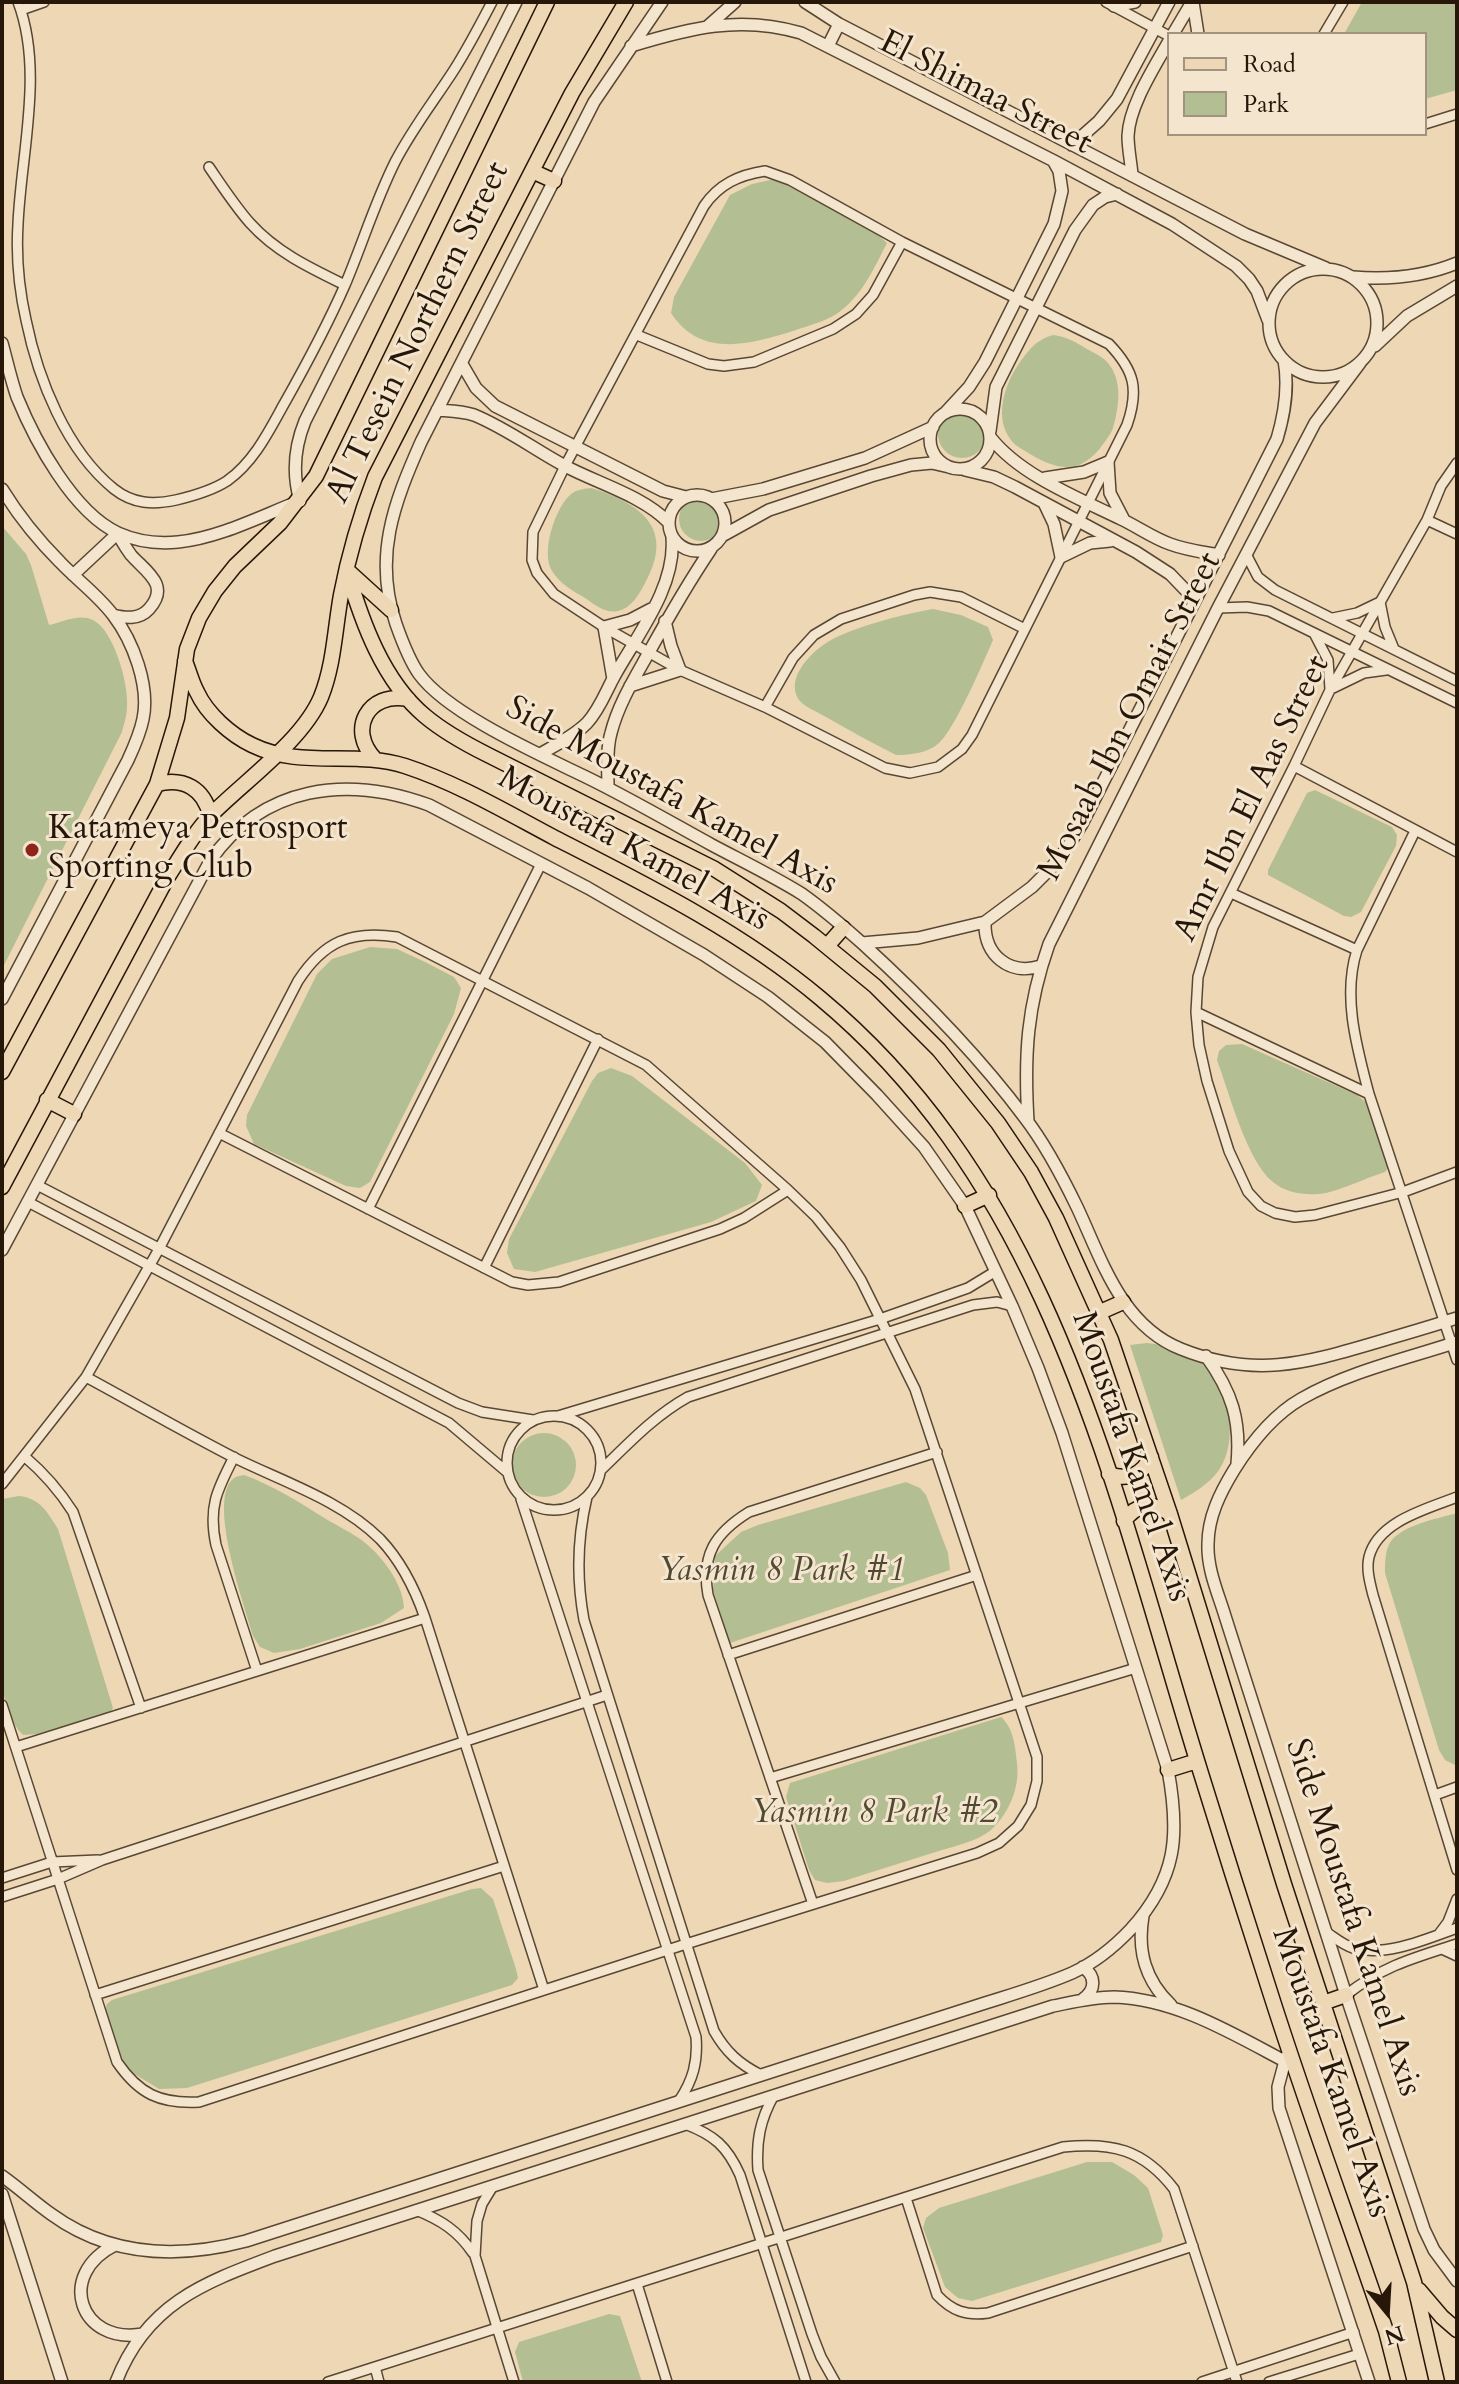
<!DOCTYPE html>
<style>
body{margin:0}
#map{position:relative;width:1459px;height:2384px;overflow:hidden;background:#eed7b5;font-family:Cardo,serif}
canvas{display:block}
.frame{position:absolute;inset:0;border:4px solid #271709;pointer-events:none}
.legend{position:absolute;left:1167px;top:32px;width:260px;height:104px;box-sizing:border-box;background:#f4e5cf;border:2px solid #a29380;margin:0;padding:10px 14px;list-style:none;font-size:24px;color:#271709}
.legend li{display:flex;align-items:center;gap:16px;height:40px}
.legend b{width:40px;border:2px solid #a29380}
.north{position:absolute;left:1347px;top:2272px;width:80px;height:80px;-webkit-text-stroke:6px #f4e5cf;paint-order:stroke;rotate:162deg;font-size:22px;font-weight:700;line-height:32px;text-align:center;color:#271709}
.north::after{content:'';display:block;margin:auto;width:28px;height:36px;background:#271709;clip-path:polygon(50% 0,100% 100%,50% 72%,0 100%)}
</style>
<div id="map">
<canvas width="1459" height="2384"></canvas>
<div class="frame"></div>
<ul class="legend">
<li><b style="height:10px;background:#eed7b5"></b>Road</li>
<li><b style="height:22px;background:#b3bf92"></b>Park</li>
</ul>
<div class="north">N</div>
</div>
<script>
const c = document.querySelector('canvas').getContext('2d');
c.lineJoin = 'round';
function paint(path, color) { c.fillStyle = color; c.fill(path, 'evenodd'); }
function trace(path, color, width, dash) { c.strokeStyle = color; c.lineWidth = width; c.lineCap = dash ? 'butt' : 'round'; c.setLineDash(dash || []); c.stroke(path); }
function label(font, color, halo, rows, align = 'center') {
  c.font = font + ' Cardo,serif'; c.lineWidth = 6; c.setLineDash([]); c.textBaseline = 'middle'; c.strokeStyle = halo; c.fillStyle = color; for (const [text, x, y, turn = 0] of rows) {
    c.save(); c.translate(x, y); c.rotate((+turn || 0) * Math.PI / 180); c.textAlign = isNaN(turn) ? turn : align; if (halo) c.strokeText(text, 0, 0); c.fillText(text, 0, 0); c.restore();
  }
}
paint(new Path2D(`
 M1362,2H1457V90L1425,99V34H1344Z
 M775,179L874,231L887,243C875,266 864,292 843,309C829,321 810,325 793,331C750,344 701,359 671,313L674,297L730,195L752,184Z
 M1054,335C1067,337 1076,342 1087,349C1094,353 1103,357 1108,363C1123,381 1119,407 1113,428C1111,434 1107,438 1104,443C1082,474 1060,472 1030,454C1024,450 1015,446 1011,440C994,418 1004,386 1018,365C1028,351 1036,339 1054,335Z
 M938 434a24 24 0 1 1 48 0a24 24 0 1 1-48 0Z
 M591,488C643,504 676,530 644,585C638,596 631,608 618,611C606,614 595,605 585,598C573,591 560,584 552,571C541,553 554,511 569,496C575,490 582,489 591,488Z
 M679 519a22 22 0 1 1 44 0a22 22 0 1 1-44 0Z
 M2,526L26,554L31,565L49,625C62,622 80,613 93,620C114,630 129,685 127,707C127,715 124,724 122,732L2,969Z
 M933,609L961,615L988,627L993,640C983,663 955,729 939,743C928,753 911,755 896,755C872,743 849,730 826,717C818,712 806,708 800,701C783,679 813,649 833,639C858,626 904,614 933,609Z
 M1315,790L1392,827L1397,835L1396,846L1361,912L1351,917L1344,916L1268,875V870L1307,793Z
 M370,947L397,949L425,962L454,977L461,988L454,1014L370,1182L360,1188L346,1186L254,1144L246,1126L247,1115L317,974L332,959Z
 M1242,1044L1357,1095L1372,1107L1390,1166L1385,1172C1366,1178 1346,1188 1326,1193C1309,1196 1287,1194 1273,1182C1247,1162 1229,1092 1217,1060L1219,1051L1226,1045Z
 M611,1068L632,1076L745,1163L762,1185L756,1201L711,1222L535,1272L514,1269L507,1253L509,1239L592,1081L598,1073Z
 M1147,1343C1163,1345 1179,1347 1194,1355C1229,1374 1241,1438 1219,1470C1209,1484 1195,1492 1181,1500L1130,1345Z
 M512 1465a32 32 0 1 1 64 0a32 32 0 1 1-64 0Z
 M244,1475C274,1486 299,1502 326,1519C338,1526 352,1533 363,1541C382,1556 403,1583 404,1608L381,1623L300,1649L274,1653L260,1647L253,1636C245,1607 207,1501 233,1479C236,1476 240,1476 244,1475Z
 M906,1482L920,1488L926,1495L948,1553L950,1570L730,1643L713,1590L715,1556L741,1532L758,1525Z
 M19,1496C40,1498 48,1513 58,1529L113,1708L110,1713L104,1715L37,1734L23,1735C10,1723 7,1705 2,1689V1499Z
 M1457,1513V1766L1445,1760L1439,1750L1385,1573C1385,1565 1385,1555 1388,1547C1395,1526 1437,1519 1457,1513Z
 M1001,1717C1014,1729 1015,1746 1017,1763C1020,1788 1009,1813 991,1830C978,1841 955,1846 939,1851C907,1861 875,1871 844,1881L827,1883L815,1880L809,1870L786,1797L790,1783Z
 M481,1888L493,1899L516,1969L518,1978L512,1985L187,2088L159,2089L128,2070L117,2050L104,2013L107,2004L112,2000L472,1889Z
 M1087,2162H1112L1134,2175L1148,2188L1163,2235L1161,2242L972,2301L958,2298L945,2287L923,2228L926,2218L939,2208Z
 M609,2314L620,2316L642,2382H523L515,2352L519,2342Z`), '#b3bf92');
const minor = new Path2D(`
 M18,2C44,71 21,153 18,224C16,256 19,289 26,320C38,379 66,450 114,489C133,504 153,505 176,500C193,496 213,490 227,481C254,462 269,431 284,404C306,365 327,326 345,285C362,245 375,202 395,162C412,129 434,101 454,70C468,48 480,25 492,2
 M1106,2L1169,36
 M21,10L44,2
 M1324,34L1343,2
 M1425,124L1457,114
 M209,167C222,186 235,206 250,223C276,252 310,268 345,285
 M765,171L790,180L902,242L1109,344C1135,371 1139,390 1127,425L972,735L962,749L938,767L910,773L885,768L765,707L680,670L604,627L554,594L537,573L532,560L533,532L565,466L704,206C719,184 739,175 765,171Z
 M637,335L708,364L724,366L754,362L833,329L856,314L873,295L902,242
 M1457,463L1441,486L1427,520L1330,690L1294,766L1213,927L1198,977L1196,1012L1199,1045L1207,1081L1229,1151L1248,1192L1261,1206L1275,1213L1295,1217L1315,1215L1403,1192L1457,1172
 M1427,520L1457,534
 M1246,554L1258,577L1275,590L1457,681
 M1218,608L1247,607L1269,611L1457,703
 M1333,618L1357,613L1380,602L1385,627L1394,649
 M1315,635L1328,660L1330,689
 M1333,688L1364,673L1386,670
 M765,707L793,658L814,635L841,619L914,595L930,592L961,597L1025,629
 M1294,766L1457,852
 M1415,831L1357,950C1342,996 1357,1048 1369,1094L1457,1360
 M1231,893L1357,950
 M1196,1012L1369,1094
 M219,1133L512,1282L528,1285L559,1282L720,1229L744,1218L788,1190
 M37,1185L458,1403L482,1412L533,1420
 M28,1202L449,1423L507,1472
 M368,1209L541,864
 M484,1268L598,1039
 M86,1377C136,1404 186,1433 237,1459C284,1482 342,1501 380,1539C402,1562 415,1589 425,1618L544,1990
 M507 1463a47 47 0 1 1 94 0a47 47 0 1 1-94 0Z
 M558,1416L880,1319L968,1288L996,1271
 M24,1456C44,1473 59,1490 73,1512L141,1708
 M234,1457C217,1490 208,1507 216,1545L257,1671
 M601,1470C629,1443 654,1416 688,1397L973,1305L997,1302L1012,1306
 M2,1484L86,1377L159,1249L298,981C324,941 351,930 397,937L646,1065L788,1190L816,1217L840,1247L861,1280L915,1389L1037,1757V1781L1031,1805L1018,1826L999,1843L977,1853L686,1944L199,2102C160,2104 139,2094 117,2062L2,1705
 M587,1497C577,1539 576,1577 584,1620L714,2031C726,2052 739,2064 761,2075
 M1457,1497C1427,1509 1378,1521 1369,1557C1366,1569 1370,1583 1373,1595L1457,1870
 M521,1499L696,2037C698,2062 693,2080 679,2101
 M728,1655L977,1575
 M16,1747L425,1618
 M770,1778L1136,1668
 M1435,1795L1457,1787
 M2,1878L52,1862L98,1860
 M2,1897L58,1879L102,1860L607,1695
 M813,1904L708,1595C701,1555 715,1533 749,1512L937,1452
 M1326,1932C1335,1938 1343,1945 1353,1948C1387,1957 1426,1939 1457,1928
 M1439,1934L1448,1922L1457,1899
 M1442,1949L1457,1956
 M95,1995L504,1866
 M1346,1995C1383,1966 1413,1958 1457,1944
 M774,2095C760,2120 756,2141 758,2170L812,2334L821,2357L835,2382
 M685,2124C714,2135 727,2146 740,2175L806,2382
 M493,2186L482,2204L477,2221L475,2256L514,2382
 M906,2198L937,2295C952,2311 966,2316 988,2313L1193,2246
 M416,2210C441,2220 458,2231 473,2253
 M637,2284L667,2382
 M375,2367L379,2382
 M328,2382L1063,2147C1112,2142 1143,2149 1174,2189L1237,2382
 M1202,2382L1354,2332
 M1269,2382L1359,2354`);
const tertiary = new Path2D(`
 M662,2L594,102L421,442C394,503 373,557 396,624C402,641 409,660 419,674C448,714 541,755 586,777C629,798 670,822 712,845C742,861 773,876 802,894C823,909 844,927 863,944C921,997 978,1055 1025,1118C1045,1144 1062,1176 1077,1207C1102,1260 1121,1325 1181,1349C1253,1378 1303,1364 1374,1343C1401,1335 1429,1327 1457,1318
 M805,2L839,24L1245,234L1326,268
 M1193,2L1198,34
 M1114,6L1135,2
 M708,26L735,2
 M1173,34L1192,2
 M631,46C690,28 740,15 801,33L1054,161L1172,224L1236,266L1249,279L1257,291L1268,320
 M828,46L839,24
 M1072,145L1099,121L1117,99L1169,2
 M1132,175C1131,162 1128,149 1128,136C1129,106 1154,68 1169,41
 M1269 323a54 54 0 1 1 108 0a54 54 0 1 1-108 0Z
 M1353,277C1389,280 1423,277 1457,263
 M2,343C7,361 11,380 17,397C35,441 73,512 118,533C136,541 158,544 178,542C219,538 261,516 300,501C292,473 294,448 305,421L516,2
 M1375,346L1407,316L1457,286
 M462,364L476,388L495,406L663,491L686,497
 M930 439a30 30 0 1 1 60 0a30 30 0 1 1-60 0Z
 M437,410C450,411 462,411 474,415C506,428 535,450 565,466C597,483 643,496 668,522
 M945,413L969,387L985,362L1054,224L1062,191L1059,171L1054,162
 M990,431L996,387L1075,230L1093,205L1105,197L1117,194
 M991,438C1020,475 1078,498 1121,519C1138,527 1153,538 1170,544C1186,550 1202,552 1219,555
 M965,470L994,477L1015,487L1136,552L1170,574L1195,600
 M1045,478L1084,472L1108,462L1110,493L1124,520
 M2,489C18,515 38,540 60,562C77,580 98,595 113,615C133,641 150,686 143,719C140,734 134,747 128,760L2,999
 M669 523a28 28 0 1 1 56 0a28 28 0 1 1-56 0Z
 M711,499L763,489L865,458L933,427
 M1045,505L1054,524L1061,557L1090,543L1110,541
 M722,536L769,510L871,476L911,465L932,463L949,467
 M73,575L118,533C121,541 126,548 131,555C145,571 171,585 149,609C139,620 125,618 113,615
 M613,679L604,627L630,620L651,609
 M630,686L680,670L671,646L665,621
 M540,754C556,745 574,736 587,723C600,709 606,691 615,675C638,634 676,586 672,538
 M608,788C608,770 606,750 611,733C618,705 634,679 648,654C668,618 688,583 711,549
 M985,922C984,955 1009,976 1041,966
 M862,943L918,938L985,922L1032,887L1051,868L1067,848L1082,824L1277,439C1285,412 1289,387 1284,360
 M1028,1121C1024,1055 1027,1006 1049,944L1218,608L1315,423L1360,363
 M2,1250L210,861C263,785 347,775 429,805L588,888L704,955L768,997L825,1042L877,1095L924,1147L965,1206L1012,1306L1038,1368L1062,1433L1168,1770C1180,1835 1177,1878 1131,1929C1114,1947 1094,1963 1072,1973C1042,1986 1010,1995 979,2005L246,2241C178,2259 110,2257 51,2214C34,2202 19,2188 2,2176
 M1457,1342C1405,1359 1348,1372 1301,1399C1273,1415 1251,1443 1234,1470C1220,1493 1208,1517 1208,1544C1207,1569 1218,1593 1225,1616L1346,1995L1424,2229L1434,2250L1457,2281
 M1206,1356C1232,1392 1241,1420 1237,1464
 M1143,1916C1137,1951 1145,1980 1171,2005
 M1083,1967C1096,1976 1096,1990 1083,1999
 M1286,2057L1278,2087L1279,2108L1369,2382
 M2,2194L62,2382
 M115,2245C56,2274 79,2345 143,2334
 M116,2382C146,2304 203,2283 275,2256L1053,2006C1073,2002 1093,1997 1114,1997C1179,1999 1238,2037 1294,2066`);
const primary = new Path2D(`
 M532,171L554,181
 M347,571C362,622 383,681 425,716C444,732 466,744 488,755L713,868L781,911L814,936L875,986L939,1050L998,1123L1031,1172L1056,1218L1111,1340L1170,1514L1284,1884L1414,2282L1437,2382
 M348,571L391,610
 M185,661C189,671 192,683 197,692C207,714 231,735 252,745C301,769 355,750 405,766C457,783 506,812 555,838C647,885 740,931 820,998C1058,1196 1116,1503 1204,1783C1226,1854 1248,1924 1271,1995C1307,2108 1348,2219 1386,2331L1399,2382
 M375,759C347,730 368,691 408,699
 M157,784C184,777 204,789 210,815
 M827,946L843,928
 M2,1072L157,784L177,718L187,649L199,618L215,591L235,566L280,523L316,476L547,2
 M47,1100L74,1114
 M2,1187L167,878C181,856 195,831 213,813C246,780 303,740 321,697C334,665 335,628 341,595C349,553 360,516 375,477L572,93L626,2
 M965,1206L989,1195
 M1098,1313L1123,1302
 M1109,1474C1128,1481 1142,1475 1151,1457
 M1124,1521C1136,1504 1153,1501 1170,1514
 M1168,1770L1197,1761
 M1323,2003L1346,1995
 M1419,2290L1442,2317L1457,2330`);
trace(minor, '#594734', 12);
trace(tertiary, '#594734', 14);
trace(primary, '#271709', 17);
trace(minor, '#f4e5cf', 9);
trace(tertiary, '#f4e5cf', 11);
trace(primary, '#eed7b5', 14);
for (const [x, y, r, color] of [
 [32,850,8,"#8f2418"]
]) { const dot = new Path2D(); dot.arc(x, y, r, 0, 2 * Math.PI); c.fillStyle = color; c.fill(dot); trace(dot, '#f4e5cf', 3); }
label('34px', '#271709', '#f4e5cf', [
 ["El Shimaa Street",985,94,27],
 ["Al Tesein Northern Street",419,333,-64],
 ["Mosaab Ibn Omair Street",1131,717,-63],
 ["Side Moustafa Kamel Axis",671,797,29],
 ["Amr Ibn El Aas Street",1253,799,-64],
 ["Moustafa Kamel Axis",633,850,29],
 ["Moustafa Kamel Axis",1130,1457,71],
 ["Side Moustafa Kamel Axis",1352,1918,72],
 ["Moustafa Kamel Axis",1330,2073,71]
]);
label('34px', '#271709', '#f4e5cf', [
 ["Katameya Petrosport",48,830],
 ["Sporting Club",48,869]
], 'left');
label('italic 34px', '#514932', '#f4e5cf', [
 ["Yasmin 8 Park #1",781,1572],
 ["Yasmin 8 Park #2",874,1814]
]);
</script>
